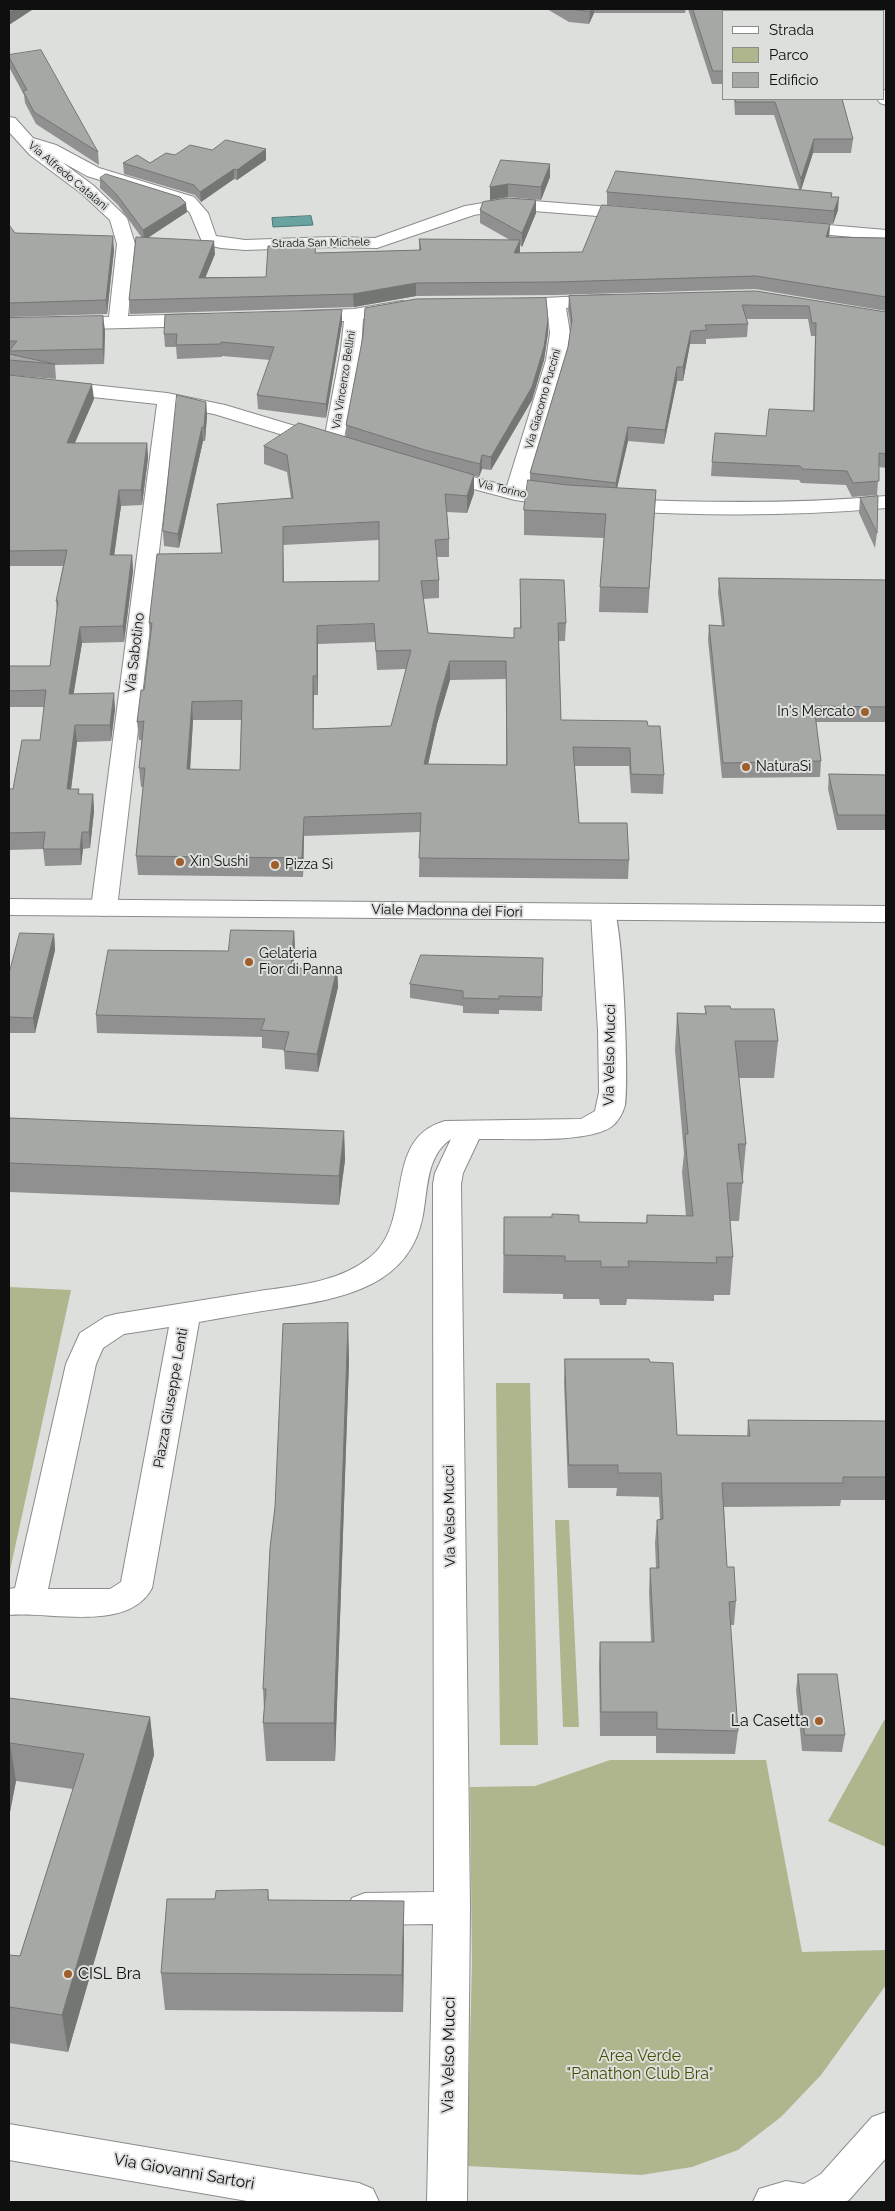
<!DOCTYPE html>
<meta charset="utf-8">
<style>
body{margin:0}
#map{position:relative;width:895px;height:2211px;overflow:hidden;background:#dddfdd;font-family:Raleway,sans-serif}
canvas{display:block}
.frame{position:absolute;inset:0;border:10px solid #0e0f0e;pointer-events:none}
.legend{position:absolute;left:722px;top:10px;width:162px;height:90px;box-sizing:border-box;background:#dddfdd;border:1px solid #8a8c8a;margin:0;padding:6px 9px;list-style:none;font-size:15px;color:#0e0f0e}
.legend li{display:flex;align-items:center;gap:10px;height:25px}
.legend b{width:25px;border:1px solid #8a8c8a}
</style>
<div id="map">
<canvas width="895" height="2211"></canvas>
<div class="frame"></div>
<ul class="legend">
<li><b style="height:6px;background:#fff"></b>Strada</li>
<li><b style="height:14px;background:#afb58d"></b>Parco</li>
<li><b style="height:14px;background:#a6a8a6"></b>Edificio</li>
</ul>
</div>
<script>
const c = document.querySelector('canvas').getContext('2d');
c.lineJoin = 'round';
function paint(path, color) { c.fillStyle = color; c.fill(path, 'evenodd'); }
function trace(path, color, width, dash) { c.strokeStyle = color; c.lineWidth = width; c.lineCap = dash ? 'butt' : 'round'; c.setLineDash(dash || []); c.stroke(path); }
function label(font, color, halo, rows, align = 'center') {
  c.font = font + ' Raleway,sans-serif'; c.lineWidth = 4; c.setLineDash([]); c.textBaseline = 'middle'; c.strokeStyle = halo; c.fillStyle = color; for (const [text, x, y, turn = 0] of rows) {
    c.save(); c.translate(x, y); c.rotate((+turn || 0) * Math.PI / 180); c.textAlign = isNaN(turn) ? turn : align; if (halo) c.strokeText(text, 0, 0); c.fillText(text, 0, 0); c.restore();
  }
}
paint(new Path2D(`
 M9,1287L71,1290L9,1575Z
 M496,1383H530L538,1745H500Z
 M555,1520H569L579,1727H563Z
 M886,1717V1847L828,1821Z
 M610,1760H766L802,1952L886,1950V1985L821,2075L781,2117L738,2150L692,2167L641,2175L467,2166L472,1963L470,1787L535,1786Z`), '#afb58d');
const water = new Path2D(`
 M311,216L313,225L273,227L272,218Z`);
paint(water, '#68a3a0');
trace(water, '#4d7774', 1);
const street = new Path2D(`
 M9,117L15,118L33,138L56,145L99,168L194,197L208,213L216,236L245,240L333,237L375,238L465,206L508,199L636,209L642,210L645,214L642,218L636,219L508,209L474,215L377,248L333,247L245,250L221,248L203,244L190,213L182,205L87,176L62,162L94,186L127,218L135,244L128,316L203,314L210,316L212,320L210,324L203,326L9,331V319L109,317L117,244L110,220L82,194L30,155L9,132Z
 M793,222L886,230V240L787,231L784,227L787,223Z
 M606,295L613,297L615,301L613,305L566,308L570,333L566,360L527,489L570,497L573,501L570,505L563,507L515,500L432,478L429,474L432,470L439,468L507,486L546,360L550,333L547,308L509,310L502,308L500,304L502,300Z
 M402,301L409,303L411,307L409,311L363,319L361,349L343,444L340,448L333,450L326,448L214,414L176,407L117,908L113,913L104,916L95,913L91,908L157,404L9,388V376L167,393L225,405L325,435L341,349L344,321L305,323L298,321L296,317L298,313L305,311L354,309Z
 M886,496V508C797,516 708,516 618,511L611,509L608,505L611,501L618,499C708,503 797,504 886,496Z
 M604,905L613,908C623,922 629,1083 625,1105C623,1113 618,1122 611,1127C586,1144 511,1138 479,1139L463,1173L461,1184L470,1908L467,2202H427L433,1924L365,1925L352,1920L347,1909L352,1898L365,1893L434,1892L433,1184L435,1173L451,1139C426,1156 428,1188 423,1215C410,1287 342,1298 282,1308C254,1312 227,1317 199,1322L152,1588C128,1633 51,1611 9,1615V1589L15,1588L66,1364L80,1333L105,1317L116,1314C160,1307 203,1300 247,1293C287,1286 335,1285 369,1258C416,1223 380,1139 445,1121L581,1119L595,1111L599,1092L598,1031L591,913L595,908ZM169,1327L121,1582L110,1589H48L96,1364L103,1348L124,1334Z
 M9,2124L359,2183L373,2189L379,2202H253L9,2160Z`);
const secondary = new Path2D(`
 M855,9H871V11H855Z
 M884,90L886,91V105L880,103L877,99H884Z
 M9,899L886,906V922L9,915Z
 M886,2112V2158L849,2200L845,2202H753L759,2189L786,2181L804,2184L821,2174L872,2117Z`);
trace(street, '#8a8d8b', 2);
trace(secondary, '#8a8d8b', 2);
paint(street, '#fff');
paint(secondary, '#fff');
paint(new Path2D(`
 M547,9H686L685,13H594L589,24L569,22Z
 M688,9H796L724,11V84H712Z
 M9,55L98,152L99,165L36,124L25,103L24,95L9,67Z
 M734,99H842L853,139L851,153H813L801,190L832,193V197L838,210L833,224L607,205V192L799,189L774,115H735Z
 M266,149V160L237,180L234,179L201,202L195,195L124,174L123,163H150L175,155L212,150Z
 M501,160L550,177L541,200L508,197L490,200Z
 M100,178L187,212L148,238L215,254L205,277H266L316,253L419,250V239L510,240L480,223V210L536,200V213L522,247L520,245V253L582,252L830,224L829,237L886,238V311L755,289L556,295L416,296L354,307L130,314L129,300L142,238L118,205L100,188Z
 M9,225L15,233L114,250L107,314L9,317Z
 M756,291L886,312V468L879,467L877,495L852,497L846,485L801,483L799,480L711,476L712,462L766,436L813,411L815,336H811L808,319H746L748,324L747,337L706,339V344H690L683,381H677L664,444L628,441L617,488L656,490L648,613L599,612L600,587L604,538L524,535V510L530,480V473L568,347L571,328L568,310L569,296Z
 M9,318L105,330L104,364L55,365L56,379L9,375Z
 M548,320V333L544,360L532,400L491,470L482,469L479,477L474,476V493L467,513L447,512L449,539V557H437L439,580V598L423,599L428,633L513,638L520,628V579L566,623L565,641H559L561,720L648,726L664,775L663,794L631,793L629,766H575L579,823L629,860L628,879L419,877L420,832L304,836L303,877L138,875L136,856L143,787H141L139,768L142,740H139L137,722L144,690L150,639L149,623L221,553L217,504L291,498L287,472L264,464V446L346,437V425ZM379,540V581L284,582L283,545ZM375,642L377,670L406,669L391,726L313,729L314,695H318V644ZM506,679V765L428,764L437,724L450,680ZM193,720H241L240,770L190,769Z
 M342,323L326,418L258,409L257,395L270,360L222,356V357L177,359L176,347H165L164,334Z
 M9,375L94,399L75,443H147L148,458L142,505L121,506L114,555H132L133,571L124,642L82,643L73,694L115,709L111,741L77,742L71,789L80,794H93L94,811L90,848L83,849L81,865L45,866L43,849L9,850V789H13L40,740L44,707H9V666H50L57,611L56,601L63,566H9Z
 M206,402L207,416L205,441H203L179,548L164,546L163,531Z
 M860,498L877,533L875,548L859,513Z
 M719,578L886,580V722H816L821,761L820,777L722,778L708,640L709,625L722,626L718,593Z
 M829,774L886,775V830H837L828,789Z
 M294,931L295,949L293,968L337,969L338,987L318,1072L285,1069L284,1050L262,1048V1037L97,1033L96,1015L228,951Z
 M54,934L55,950L35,1033H9V974Z
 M543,958L542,1011L499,1010V1014L463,1013V1006L410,998V984Z
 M705,1006L731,1009L778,1041L774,1078H739L746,1144L739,1221H730L733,1257L730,1295H714V1301L627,1299L626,1305H600L599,1299H563V1294L503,1293L504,1217L579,1222L646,1223L647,1215L686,1216L682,1172L684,1154L675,1050L677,1013L705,1014Z
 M9,1118L344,1131L345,1160L339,1205L9,1192Z
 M348,1323L349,1362L335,1761H266L263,1723L264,1710L263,1689L275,1507Z
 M565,1359L650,1362L677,1435L747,1436L748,1420L886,1421V1500H841L840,1506L724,1507L727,1567L736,1601L734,1625H730L738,1731L735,1754L656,1753V1736H600L599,1665L600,1642H651L649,1592L650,1568H656L655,1543L657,1520L660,1519L659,1497L616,1496L617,1488H568L564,1382Z
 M798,1674L845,1735L842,1752L802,1751L796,1690Z
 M9,1698L150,1717L154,1755L68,2052L9,2043V1955L20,1956L73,1789L16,1781L9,1817Z
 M268,1890L269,1900L404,1938L403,2012L165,2010L161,1973L215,1899Z`), '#8f908f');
paint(new Path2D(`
 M15,9H32V10L9,25V12Z
 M591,9H594V13L589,24L590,11Z
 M814,139L813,153L800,193L801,179Z
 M266,149V160L237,180V170Z
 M550,164V177L541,200V187Z
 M234,169V179L201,202L200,192Z
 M508,184V197L490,200V187Z
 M839,197L838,210L833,224L834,211Z
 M536,200V213L522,247V233Z
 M186,203L187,212L144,240L143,230Z
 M830,224L829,237H826Z
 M113,236L114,250L107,314L106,300Z
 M520,240V253H514Z
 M214,241L215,254L200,291L199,278Z
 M416,283V296L354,307L353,294Z
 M342,310V323L326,418V404Z
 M103,316L105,330L104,364L103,349Z
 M548,320V333L544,360L532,400L491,470V457Z
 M691,331L690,344L683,381V367Z
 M677,367V381L664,444L665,430Z
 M92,384L94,399L68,458L67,443Z
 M206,402L207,416L205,441L204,427Z
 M202,427L203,441L179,548L178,534Z
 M628,427V441L615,497L616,483Z
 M147,443L148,458L142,505L141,490Z
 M482,455V469L479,477L480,464Z
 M474,475V493L467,513V496Z
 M119,490L121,506L112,571L110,555Z
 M283,527V545L284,600L283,582Z
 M132,555L133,571L124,642L123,626Z
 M317,626L318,644V695L317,676Z
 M80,627L82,643L71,710L69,694Z
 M450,661V680L437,724L424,783V764L437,706Z
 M313,676L314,695L313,747Z
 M114,693L115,709L111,741L110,725Z
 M192,702L193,720L189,788L187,769Z
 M75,725L77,742L69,805L67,789Z
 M93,794L94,811L90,848L89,832Z
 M304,817V836L303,877L302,858Z
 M82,832L83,849L81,865L80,849Z
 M294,931L295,949L291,986V968Z
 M54,934L55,950L35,1033L33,1018Z
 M337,969L338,987L318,1072L317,1054Z
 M344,1131L345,1160L339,1205V1176Z
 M348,1323L349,1362L335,1761L334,1723Z
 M150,1717L154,1755L68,2052L62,2015Z
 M10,1743L16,1781L9,1817V1749Z
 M404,1901V1938L403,2012L402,1975Z`), '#747674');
const building = new Path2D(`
 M9,9H15L9,12Z
 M568,9H591L590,11Z
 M693,9H796V10H800L801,11H724V71H713Z
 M41,50L98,152L34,112L23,91L27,90L9,57V55Z
 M736,99H842L853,139H814L801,179L775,102H736Z
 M226,140L266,149L237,170L234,169L200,192L194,185L123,163L137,155L150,163L166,153L175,155L190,145L212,150Z
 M501,160L550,164L541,187L508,184L490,187Z
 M616,171L832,193L831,197H839L834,211L607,192Z
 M106,174L180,197L186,203L143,230L117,195L100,178Z
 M508,198L536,200L522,233L480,210L483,202Z
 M602,205L830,224L826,237L886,238V297L756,276L556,282L416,283L353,294L129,300L136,237L214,241L199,278L266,277L268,246L316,245L315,253L421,250L419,239L520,240L514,253L582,252Z
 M9,225L15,233L113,236L106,300L9,303Z
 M756,291L886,312V454L879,453V481L853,483L847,471L803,469L800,466L712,462L715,433L766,436L769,409L814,411L816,323H812L809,306L742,305L748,324L705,325L707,330L691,331L683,367H677L665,430L628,427L616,483L530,473L568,347L572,320L569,296Z
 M546,298L548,320L544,347L532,387L491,457L482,455L480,464L425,450L346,425L363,336L365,308L416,299Z
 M342,310L326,404L257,395L274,347L221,342V344L176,345L177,334H164L165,315Z
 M103,316V349L9,351L17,341H9V318Z
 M9,354L55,364L9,360Z
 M9,375L92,384L67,443H147L141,490H119L110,555H132L123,626L80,627L69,694L114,693L110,725H75L67,789H79L78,794H93L89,832H82L80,849H43L45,832L9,833V789H13L22,740H40L46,690L9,691V666H50L58,601H56L67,550L9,551Z
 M177,395L206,402L204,427H202L178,534L163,531Z
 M299,423L474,475L467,496L445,494L449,539L435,540L439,580L421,581L428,633L514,638V628H521L520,579L564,580L566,623H558L561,720L647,721L648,726H660L664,775L631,774L630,748L573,747L579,823H627L629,860L419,858L421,813L304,817L302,858L136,856L145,768H139L144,721L137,722L141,690H144L152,623H149L157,554L222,553L217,504L293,498L287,455L264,446ZM379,522V581L283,582V527ZM374,624L376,651L411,650L391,726L313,729V676H317V626ZM450,661H506L507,765L424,764L437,706ZM242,701L240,770L187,769L192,702Z
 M528,480L568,485L656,490L649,588L600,587L606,514L524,510Z
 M878,496L877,533L860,498Z
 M719,578L886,580V707L814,706L821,761L723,763L709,625L724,626Z
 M829,774L886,775V815H838Z
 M231,930L294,931L291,968L337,969L317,1054L284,1051L289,1032L261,1030L265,1019L96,1015L108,950L228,951Z
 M20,933L54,934L33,1018L9,1017V974Z
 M421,955L543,958L542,997L499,996V999L463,998V991L410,984Z
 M705,1006H730L731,1009H774L778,1041H735L746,1144H738L743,1183H727L733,1257H716L717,1263L628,1261L629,1267H601V1261H565V1256L504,1255V1217H552V1214L579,1215V1222L647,1223V1215L693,1216L687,1160L685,1134H688L677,1013L706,1014Z
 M9,1118L344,1131L339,1176L9,1163Z
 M348,1323L334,1723H263L266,1689H263L270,1548L275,1507L283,1324Z
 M565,1359H649L650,1362L673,1363L677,1435L750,1436L748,1420L886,1421V1477H843V1483H722L727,1567H734L736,1601L729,1602L738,1731L657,1729V1712H601L600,1642H654L650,1568H659L657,1520L663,1519L661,1473H618V1465H569Z
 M798,1674H837L845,1735H805Z
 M9,1698L150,1717L62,2015L9,2007V1955L20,1956L84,1754L10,1743L9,1749Z
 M268,1890V1900L404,1901L402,1975L161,1973L167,1899H215L216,1891Z`);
paint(building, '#a6a8a6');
trace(building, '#747674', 1);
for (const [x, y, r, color] of [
 [865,712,5,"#a05e2b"],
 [746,767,5,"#a05e2b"],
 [180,862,5,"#a05e2b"],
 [275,865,5,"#a05e2b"],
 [249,962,5,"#a05e2b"],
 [819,1721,5,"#a05e2b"],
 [68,1974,5,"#a05e2b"]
]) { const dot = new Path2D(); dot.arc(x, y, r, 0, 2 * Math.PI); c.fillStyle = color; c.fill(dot); trace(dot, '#dddfdd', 2); }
label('11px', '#0e0f0e', '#dddfdd', [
 ["Via Alfredo Catalani",68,176,40],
 ["Strada San Michele",321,243,-1],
 ["Via Vincenzo Bellini",344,380,-81],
 ["Via Giacomo Puccini",543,399,-74],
 ["Via Torino",502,489,13]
]);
label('14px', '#0e0f0e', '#dddfdd', [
 ["Via Sabotino",135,653,-83],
 ["Viale Madonna dei Fiori",447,911,1],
 ["Via Velso Mucci",610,1055,-89],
 ["Piazza Giuseppe Lenti",171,1398,-80],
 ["Via Velso Mucci",450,1516,-91]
]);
label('14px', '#0e0f0e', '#dddfdd', [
 ["In's Mercato",855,712,"right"],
 ["NaturaSì",756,767],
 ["Xin Sushi",190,862],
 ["Pizza Sì",285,865],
 ["Gelateria",259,954],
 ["Fior di Panna",259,970]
], 'left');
label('16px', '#0e0f0e', '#dddfdd', [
 ["La Casetta",809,1721],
 ["CISL Bra",78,1974,"left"]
], 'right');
label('16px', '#0e0f0e', '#dddfdd', [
 ["Via Velso Mucci",449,2055,-89],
 ["Via Giovanni Sartori",184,2172,10]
]);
label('16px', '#484d00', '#dddfdd', [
 ["Area Verde",640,2056],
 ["\"Panathon Club Bra\"",640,2074]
]);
</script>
